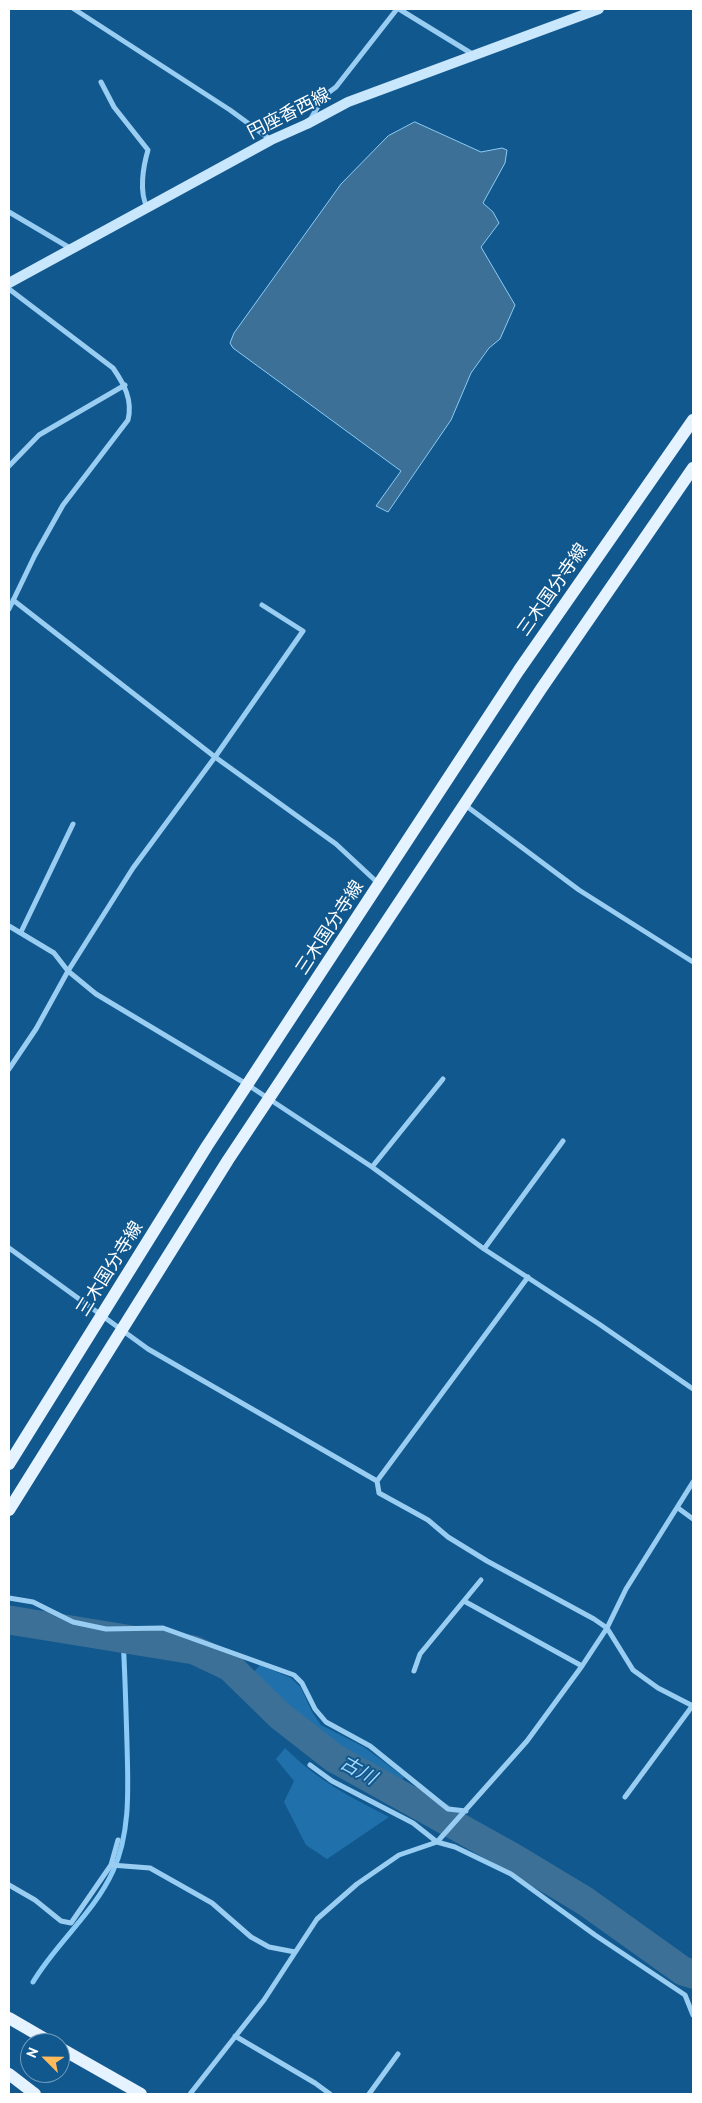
<!DOCTYPE html>
<meta charset="utf-8">
<style>
body{margin:0}
#map{position:relative;width:702px;height:2103px;overflow:hidden;background:#11588e;font-family:"PT Sans",sans-serif}
canvas{display:block}
.frame{position:absolute;inset:0;border:10px solid #fff;pointer-events:none}
.north{position:absolute;left:20px;top:2033px;width:50px;height:50px;box-sizing:border-box;background:#11588e;border:1px solid #709bbb;border-radius:50%;rotate:293deg;font-size:14px;font-weight:700;line-height:20px;text-align:center;color:#fff}
.north::after{content:'';display:block;margin:auto;width:18px;height:22px;background:#ffba5b;clip-path:polygon(50% 0,100% 100%,50% 72%,0 100%)}
</style>
<div id="map">
<canvas width="702" height="2103"></canvas>
<div class="frame"></div>
<div class="north">N</div>
</div>
<script>
const c = document.querySelector('canvas').getContext('2d');
c.lineJoin = 'round';
function paint(path, color) { c.fillStyle = color; c.fill(path, 'evenodd'); }
function trace(path, color, width, dash) { c.strokeStyle = color; c.lineWidth = width; c.lineCap = dash ? 'butt' : 'round'; c.setLineDash(dash || []); c.stroke(path); }
function label(font, color, halo, rows, align = 'center') {
  c.font = font + ' "PT Sans","Noto Sans JP",sans-serif'; c.lineWidth = 4; c.setLineDash([]); c.textBaseline = 'middle'; c.strokeStyle = halo; c.fillStyle = color; for (const [text, x, y, turn = 0] of rows) {
    c.save(); c.translate(x, y); c.rotate((+turn || 0) * Math.PI / 180); c.textAlign = isNaN(turn) ? turn : align; if (halo) c.strokeText(text, 0, 0); c.fillText(text, 0, 0); c.restore();
  }
}
paint(new Path2D(`
 M260,1665L291,1678L301,1688L312,1712L321,1725L364,1747L404,1777L401,1782L341,1757L325,1747L252,1674Z
 M285,1748C317,1780 348,1796 389,1817L327,1859L306,1845L284,1802L294,1781L276,1759Z`), '#2071ab');
const water = new Path2D(`
 M415,122L481,152L502,148L507,150L505,163L483,203L493,212L499,223L481,247L515,305L500,339L489,348L471,373L451,420L388,512L376,506L401,471L233,348L230,343L234,333L341,184L388,136Z`);
paint(water, '#3c7097');
trace(water, '#8bcbf5', 1);
trace(new Path2D(`
 M33,1982C56,1943 94,1913 113,1871C131,1832 128,1786 127,1744C126,1709 125,1673 123,1638`), '#8bcbf5', 5);
trace(new Path2D(`
 M9,1620L194,1650L230,1667L279,1715L334,1758L512,1857L585,1901L683,1971L693,1974`), '#3c7097', 29);
trace(new Path2D(`
 M74,9L230,110L271,140
 M399,9L474,55
 M101,82L114,107L148,150C143,167 139,192 147,207
 M310,120L324,96L336,87L397,9
 M9,212L70,248
 M9,289L113,368C124,384 133,400 128,420L63,505L35,555L9,609
 M9,466L39,435L125,385
 M13,600L215,757L336,844L379,884
 M465,805L579,890L693,962
 M9,926L54,953L68,971L96,994L248,1085L372,1167L484,1249L599,1324L693,1389
 M21,932L73,824
 M9,1069L36,1029L68,971L133,868L215,757L303,631L262,605
 M372,1167L443,1079
 M9,1248L148,1349L377,1481L528,1277
 M484,1249L563,1141
 M377,1481L379,1493L428,1520L448,1537L487,1561L594,1619L607,1628L633,1670L658,1688L693,1706
 M678,1508L693,1519
 M9,1598L33,1602L73,1622L106,1629L163,1628L294,1675L302,1683L315,1709L326,1722L370,1746L448,1809L466,1811
 M464,1601L582,1666
 M414,1671L420,1654L481,1580
 M310,1765L332,1781L413,1823L437,1842L455,1847L511,1874L595,1935L685,1995L693,2015
 M625,1797L693,1705
 M111,1865L150,1868L212,1903L251,1937L269,1947L295,1952
 M9,1885L35,1900L61,1921L71,1923L111,1865L118,1840
 M235,2036L315,2083L330,2094
 M190,2094L264,2000L317,1919L357,1884L399,1855L437,1842L527,1741L582,1666L607,1628L626,1589L693,1482
 M369,2094L398,2054`), '#9acdf2', 5);
trace(new Path2D(`
 M9,283L271,140L307,124L348,102L599,9`), '#c8e6fc', 10);
trace(new Path2D(`
 M9,1464L207,1146L519,670L693,420
 M9,1510L228,1160L541,689L693,468
 M9,2018L52,2043
 M60,2048L141,2094
 M9,2074L35,2094`), '#e5f2ff', 12);
label('18px', '#fff', '#11588e', [
 ["円座香西線",289,114,-27],
 ["三木国分寺線",553,590,-55],
 ["三木国分寺線",330,928,-57],
 ["三木国分寺線",110,1269,-58]
]);
label('italic 19px', '#a5d7f9', '#11588e', [
 ["古川",358,1771,29]
]);
</script>
